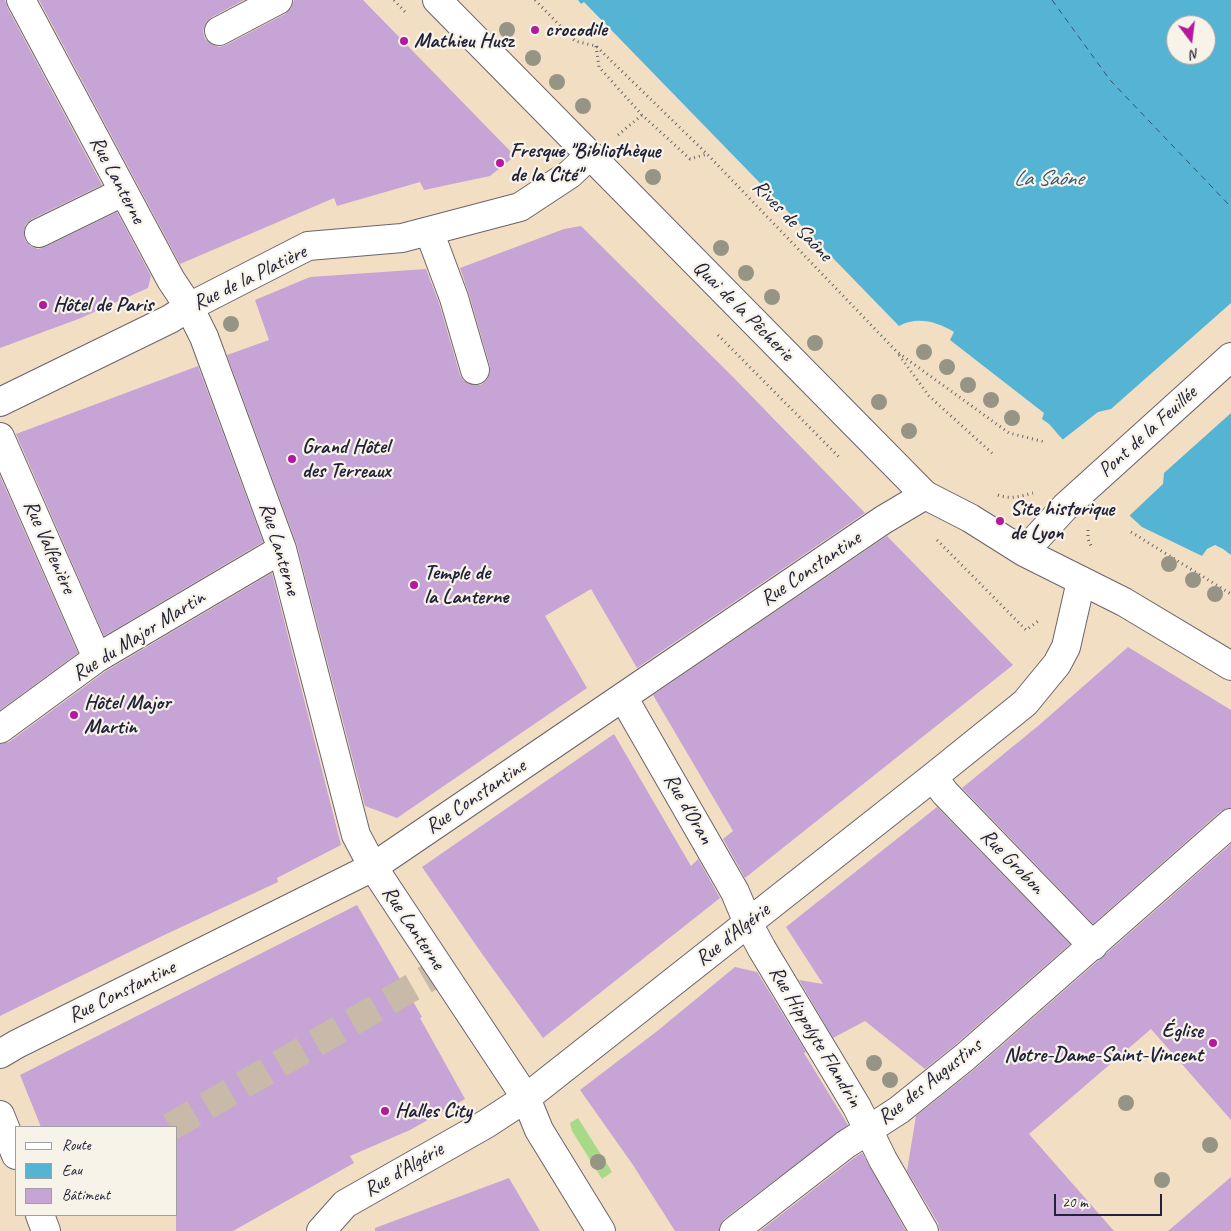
<!DOCTYPE html>
<meta charset="utf-8">
<style>
body{margin:0}
#map{position:relative;width:1231px;height:1231px;overflow:hidden;background:#f2dfc3;font-family:Caveat,sans-serif}
canvas{display:block}
.legend{position:absolute;left:15px;top:1126px;width:162px;height:90px;box-sizing:border-box;background:#f7f3e8;border:1px solid #a29fa3;margin:0;padding:6px 9px;list-style:none;font-size:15px;color:#22223b}
.legend li{display:flex;align-items:center;gap:10px;height:25px}
.legend b{width:25px;border:1px solid #a29fa3}
.north{position:absolute;left:1166px;top:15px;width:50px;height:50px;box-sizing:border-box;background:#f7f3e8;border:1px solid #a29fa3;border-radius:50%;rotate:165deg;font-size:14px;font-weight:700;line-height:20px;text-align:center;color:#22223b}
.north::after{content:'';display:block;margin:auto;width:18px;height:22px;background:#b5179e;clip-path:polygon(50% 0,100% 100%,50% 72%,0 100%)}
.scale{position:absolute;left:1054px;top:1194px;width:108px;height:22px;box-sizing:border-box;border:2px solid #22223b;border-top:0;padding-left:6px;font-size:15px;line-height:18px;white-space:nowrap;color:#22223b;-webkit-text-stroke:4px #f7f3e8;paint-order:stroke}
</style>
<div id="map">
<canvas width="1231" height="1231"></canvas>
<ul class="legend">
<li><b style="height:6px;background:#fff"></b>Route</li>
<li><b style="height:14px;background:#55b3d3"></b>Eau</li>
<li><b style="height:14px;background:#c6a4d6"></b>Bâtiment</li>
</ul>
<div class="north">N</div>
<div class="scale">20 m</div>
</div>
<script>
const c = document.querySelector('canvas').getContext('2d');
c.lineJoin = 'round';
function paint(path, color) { c.fillStyle = color; c.fill(path, 'evenodd'); }
function trace(path, color, width, dash) { c.strokeStyle = color; c.lineWidth = width; c.lineCap = dash ? 'butt' : 'round'; c.setLineDash(dash || []); c.stroke(path); }
function label(font, color, halo, rows, align = 'center') {
  c.font = font + ' Caveat,sans-serif'; c.lineWidth = 4.5; c.setLineDash([]); c.textBaseline = 'middle'; c.strokeStyle = halo; c.fillStyle = color; for (const [text, x, y, turn = 0] of rows) {
    c.save(); c.translate(x, y); c.rotate((+turn || 0) * Math.PI / 180); c.textAlign = isNaN(turn) ? turn : align; if (halo) c.strokeText(text, 0, 0); c.fillText(text, 0, 0); c.restore();
  }
}
paint(new Path2D(`
 M578,1118L612,1172L602,1179L572,1131L570,1123Z`), '#a8d988');
paint(new Path2D(`
 M578,0H1231V555L1223,549L1215,545L1207,549L1202,556L1142,527L1131,517L1049,424L1042,419L1044,413L950,340L954,332C937,322 918,316 899,326L584,2L581,4ZM1176,25H1206V55H1176Z`), '#55b3d3');
paint(new Path2D(`
 M1231,303V413L1164,473L1163,484L1128,517L1061,441L1098,412L1111,409Z`), '#f2dfc3');
trace(new Path2D(`
 M1052,0L1110,80L1231,207`), '#345570', 1, [6, 5]);
paint(new Path2D(`
 M0,0H5L7,7L102,185L32,219L26,224L24,231L25,240L31,246L38,249L45,247L117,212L151,276L148,288L81,318L0,348Z
 M39,0H244L212,17L206,23L203,31L205,39L211,44L219,47L226,45L285,14L291,8L294,0H363L515,156L490,176L424,190L420,182L337,206L334,198L180,264Z
 M581,226L733,377L865,513L637,668L591,589L545,616L587,688L397,818L365,806L297,545L227,355L269,340L255,300L310,277L426,269L439,303L460,375L464,381L471,385H480L486,381L490,374V366L469,294L460,268L564,229Z
 M198,366L263,542L104,636L16,434Z
 M0,476L78,653L0,710Z
 M887,536L1013,665L745,878L723,839L733,831L653,695Z
 M272,573L341,845L277,878L278,882L160,937L0,1016V744L9,742L106,671Z
 M1128,647L1231,710V808L1221,811L1093,924L962,788L1038,726Z
 M614,734L691,866L698,859L720,898L543,1038L480,951L422,867Z
 M937,807L1070,944L955,1045L925,1069L865,1021L833,1038L799,980L823,984L786,927Z
 M1231,844V1120L1151,1029L1029,1134L1114,1231H940L938,1223L907,1171L916,1116L975,1069Z
 M357,905L422,1017L420,1018L465,1099L410,1130L350,1156L354,1163L233,1231H176V1127H41L20,1075Z
 M735,967L757,972L806,1052L804,1053L848,1125L724,1219L720,1225L719,1231H675L633,1165L580,1090L656,1032Z
 M862,1153L906,1231H760L854,1158Z
 M1231,1177V1231H1168Z
 M509,1178L540,1231H375V1228Z`), '#c6a4d6');
trace(new Path2D(`
 M170,1127L442,970`), '#c8b9a8', 28, [28, 14]);
const minor = new Path2D(`
 M21,0L171,280L189,307L204,337L282,549L356,835L373,867L526,1098L539,1130L601,1231
 M219,31L278,0
 M429,231L454,298L475,370
 M39,233L123,192
 M0,402L170,319L189,307L308,246L402,238L520,207L570,174L590,155
 M0,437L97,658
 M623,697L735,892L748,923L762,949L857,1107L883,1160L924,1231
 M0,729L97,658L282,549
 M933,777L945,793L1093,946
 M0,1054L17,1044L373,867L883,520L925,495
 M0,1115L16,1155
 M40,1215L46,1231
 M321,1231L345,1204L486,1124L526,1098L933,777L1025,703L1057,664L1066,647L1081,581
 M734,1231L845,1145L899,1110L965,1057L1231,823`);
const major = new Path2D(`
 M437,0L925,495L970,518L1024,552L1124,602L1231,666
 M1024,552L1065,507L1231,357`);
trace(minor, '#6b646b', 30);
trace(major, '#6b646b', 30);
trace(new Path2D(`
 M394,0L406,13
 M535,0L575,41L596,46L707,154L897,352L1009,433L1045,442
 M596,46L599,67L642,115L690,159L707,154
 M618,135L642,115
 M718,335L841,459
 M899,355L929,396L993,454
 M998,495C1010,500 1021,496 1033,493
 M1088,530V539L1092,548
 M1131,532L1231,594
 M937,540L1026,630L1038,621`), '#6b646b', 3, [1, 4]);
trace(minor, '#fff', 28);
trace(major, '#fff', 28);
c.fillStyle = '#969585';
for (const [x, y] of [
 [507,30],
 [533,58],
 [557,82],
 [583,106],
 [653,177],
 [721,248],
 [746,273],
 [772,297],
 [231,324],
 [815,343],
 [924,352],
 [947,367],
 [968,385],
 [991,400],
 [879,402],
 [1012,418],
 [909,431],
 [1169,564],
 [1193,580],
 [1215,594],
 [874,1063],
 [890,1080],
 [1126,1103],
 [1210,1145],
 [598,1162],
 [1162,1180]
]) { c.beginPath(); c.arc(x, y, 8, 0, 2 * Math.PI); c.fill(); }
for (const [x, y, r, color] of [
 [535,30,5,"#b5179e"],
 [404,41,5,"#b5179e"],
 [500,163,5,"#b5179e"],
 [43,305,5,"#b5179e"],
 [292,459,5,"#b5179e"],
 [1000,521,5,"#b5179e"],
 [414,585,5,"#b5179e"],
 [74,715,5,"#b5179e"],
 [1213,1043,5,"#b5179e"],
 [385,1111,5,"#b5179e"]
]) { const dot = new Path2D(); dot.arc(x, y, r, 0, 2 * Math.PI); c.fillStyle = color; c.fill(dot); trace(dot, '#f7f3e8', 2); }
label('bold 21px', '#22223b', '#f7f3e8', [
 ["crocodile",545,30],
 ["Mathieu Husz",414,41],
 ["Fresque \"Bibliothèque",510,151],
 ["de la Cité\"",510,175],
 ["Hôtel de Paris",53,305],
 ["Grand Hôtel",302,447],
 ["des Terreaux",302,471],
 ["Site historique",1010,509],
 ["de Lyon",1010,533],
 ["Temple de",424,573],
 ["la Lanterne",424,597],
 ["Hôtel Major",84,703],
 ["Martin",84,727],
 ["Église",1203,1031,"right"],
 ["Notre-Dame-Saint-Vincent",1203,1055,"right"],
 ["Halles City",395,1111]
], 'left');
label('21px', '#22223b', '#f7f3e8', [
 ["Rue Lanterne",117,180,62],
 ["Rives de Saône",792,221,46],
 ["Rue de la Platière",250,278,-26],
 ["Quai de la Pêcherie",743,311,45],
 ["Pont de la Feuillée",1148,432,-42],
 ["Rue Valfenière",49,547,66],
 ["Rue Lanterne",279,549,73],
 ["Rue Constantine",811,569,-34],
 ["Rue du Major Martin",139,636,-32],
 ["Rue Constantine",476,797,-34],
 ["Rue d'Oran",688,809,60],
 ["Rue Grobon",1012,862,46],
 ["Rue Lanterne",413,928,56],
 ["Rue d'Algérie",733,935,-38],
 ["Rue Constantine",122,992,-26],
 ["Rue Hippolyte Flandrin",815,1037,59],
 ["Rue des Augustins",930,1082,-38],
 ["Rue d'Algérie",404,1170,-30]
]);
label('italic 22px', '#345570', '#f7f3e8', [
 ["La Saône",1048,179]
]);
</script>
